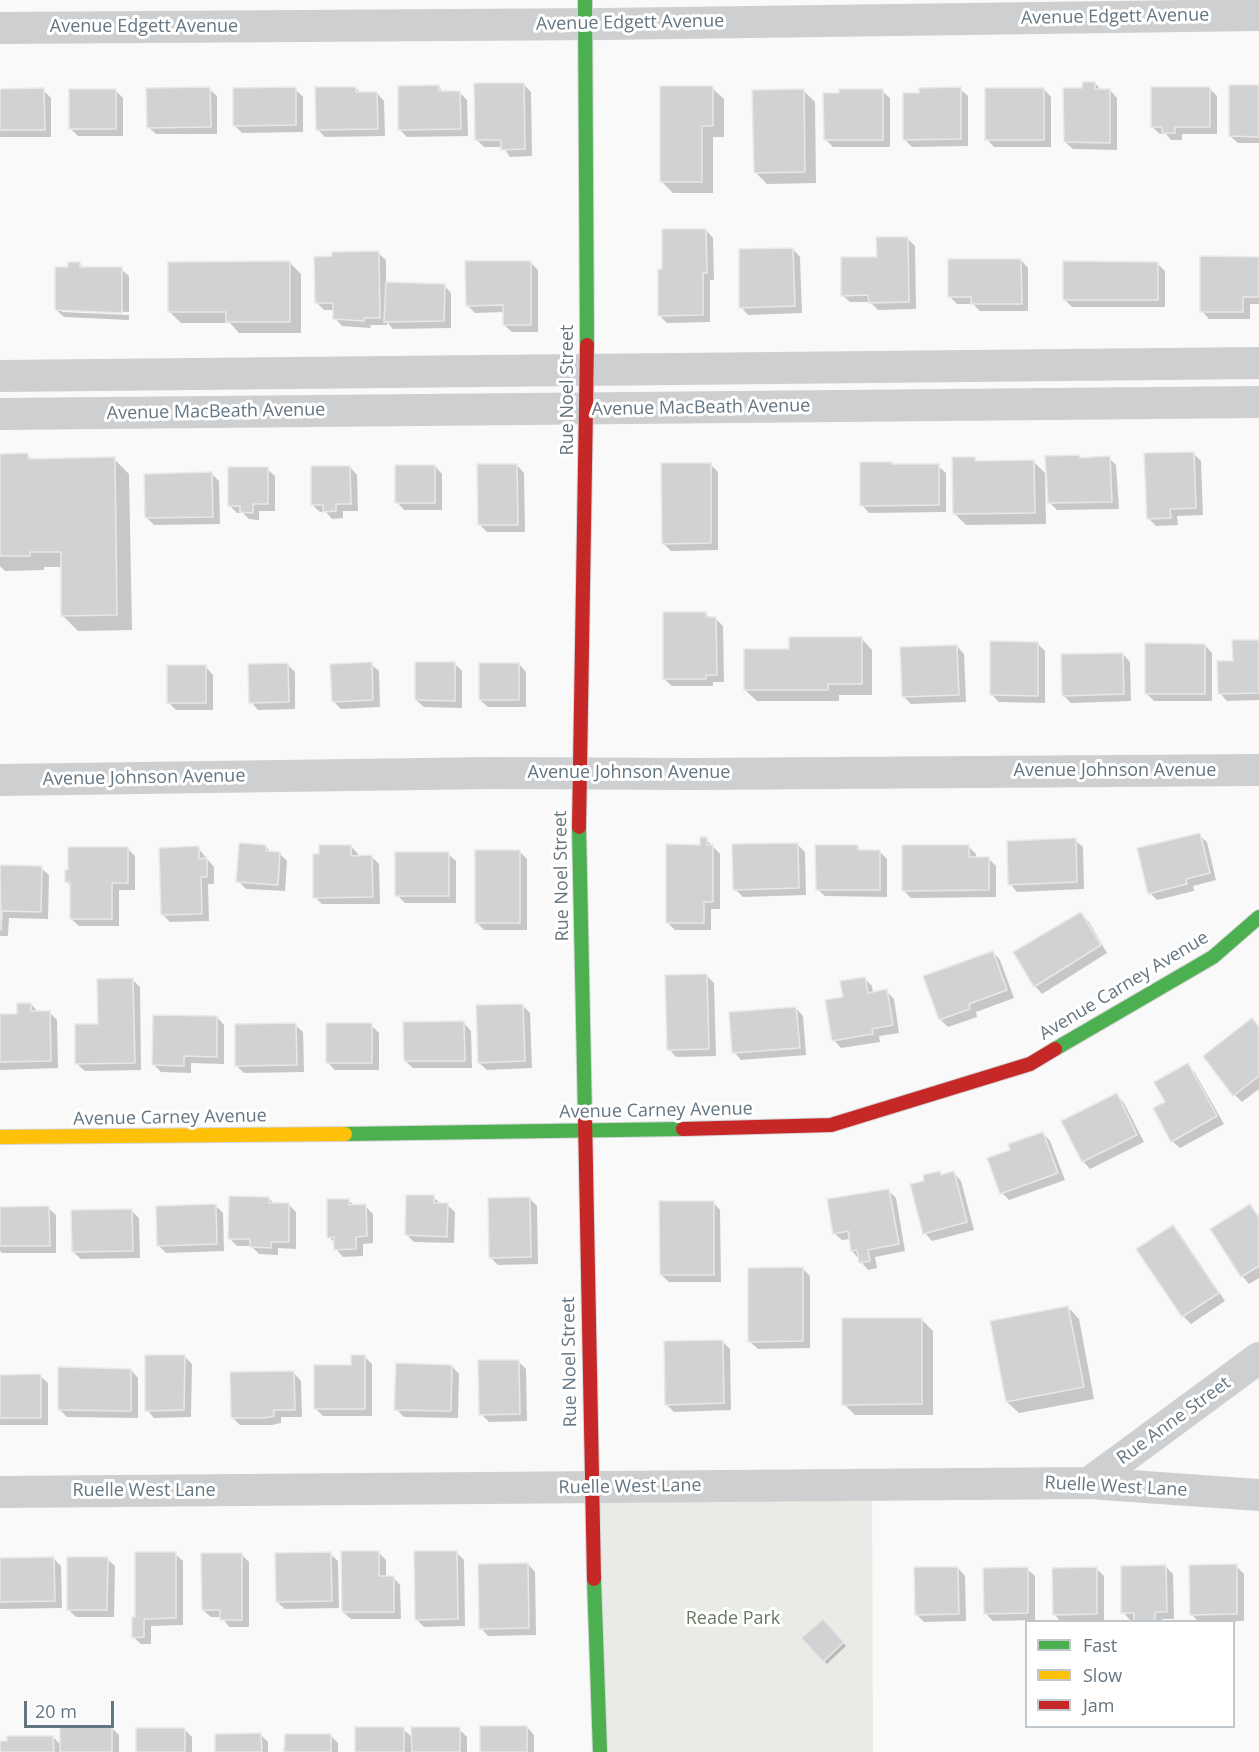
<!DOCTYPE html>
<style>
body{margin:0}
#map{position:relative;width:1259px;height:1752px;overflow:hidden;background:#f9f9f9;font-family:"Open Sans",sans-serif}
canvas{display:block}
.legend{position:absolute;left:1025px;top:1620px;width:210px;height:108px;box-sizing:border-box;background:#fff;border:2px solid #c1c8cd;margin:0;padding:8px 10px;list-style:none;font-size:18px;color:#657683}
.legend li{display:flex;align-items:center;gap:12px;height:30px}
.legend b{width:30px;border:2px solid #c1c8cd}
.scale{position:absolute;left:24px;top:1701px;width:90px;height:27px;box-sizing:border-box;border:3px solid #657683;border-top:0;padding-left:8px;font-size:18px;line-height:21px;white-space:nowrap;color:#657683;-webkit-text-stroke:4px #fff;paint-order:stroke}
</style>
<div id="map">
<canvas width="1259" height="1752"></canvas>
<ul class="legend">
<li><b style="height:8px;background:#4caf50"></b>Fast</li>
<li><b style="height:8px;background:#ffc107"></b>Slow</li>
<li><b style="height:8px;background:#c62828"></b>Jam</li>
</ul>
<div class="scale">20 m</div>
</div>
<script>
const c = document.querySelector('canvas').getContext('2d');
c.lineJoin = 'round';
function paint(path, color) { c.fillStyle = color; c.fill(path, 'evenodd'); }
function trace(path, color, width, dash) { c.strokeStyle = color; c.lineWidth = width; c.lineCap = dash ? 'butt' : 'round'; c.setLineDash(dash || []); c.stroke(path); }
function label(font, color, halo, rows, align = 'center') {
  c.font = font + ' "Open Sans",sans-serif'; c.lineWidth = 6; c.setLineDash([]); c.textBaseline = 'middle'; c.strokeStyle = halo; c.fillStyle = color; for (const [text, x, y, turn = 0] of rows) {
    c.save(); c.translate(x, y); c.rotate((+turn || 0) * Math.PI / 180); c.textAlign = isNaN(turn) ? turn : align; if (halo) c.strokeText(text, 0, 0); c.fillText(text, 0, 0); c.restore();
  }
}
paint(new Path2D(`
 M872,1484L873,1752H600L591,1488Z`), '#e8ebe6');
paint(new Path2D(`
 M1095,83L1101,90H1110L1117,98V150L1073,149L1065,142L1084,89Z
 M524,85L531,92L532,156L510,157L503,147H484L476,139Z
 M438,86L444,93H460L467,100L468,136L407,137L399,129Z
 M1259,87V143H1238L1230,136Z
 M356,88L361,93H377L384,101L385,136L325,137L317,129Z
 M712,88L724,99V137H713V193H673L661,181Z
 M1209,88L1217,96V134H1182V140H1171L1166,134H1160L1152,127Z
 M209,89L217,96V134H156L148,127Z
 M295,89L303,97V132L242,133L234,125Z
 M960,89L968,96V146L912,147L904,139L921,94Z
 M1044,89L1051,97V147H994L987,139Z
 M43,90L51,98V137H0V91Z
 M115,90L123,98V136H78L71,129Z
 M803,90L815,102L816,183L767,184L756,173Z
 M882,91L890,98V147H833L825,139Z
 M706,230L713,238L714,280H710V322L667,323L659,315L664,270Z
 M907,238L915,246L916,309L878,310L870,302H850L842,295L878,258Z
 M793,249L800,257L802,313L748,315L741,307Z
 M378,253L386,260V284L444,285L451,293V328L393,329L387,322V325H370L371,328L342,326L335,318V310H324L316,302Z
 M1259,258V304H1250V319H1209L1202,311Z
 M1021,260L1028,268V311H980L973,304H957L950,297Z
 M289,262L301,274V333H239L230,323H181L170,312Z
 M530,262L538,270V332H512L504,325V312L475,313L467,305Z
 M79,263L85,269H121L129,276V312L62,309V312L129,315V320L64,317L56,310L70,269Z
 M1157,263L1165,271V307H1072L1064,299Z
 M1193,453L1201,461L1203,515L1177,516L1178,525L1156,526L1148,518Z
 M0,455H27L33,460L114,459L129,474L132,630L78,631L63,616L62,567H44V570L5,571L0,566Z
 M1079,456L1082,459L1109,458L1116,465L1119,509L1057,510L1049,502Z
 M974,458L978,462L1033,461L1045,473L1046,524L966,525L955,514Z
 M892,463L895,466H938L946,473V512L869,513L862,505Z
 M710,464L718,472V550L671,551L663,543Z
 M517,465L524,473L525,532H487L479,524Z
 M435,466L442,474V510H404L397,502Z
 M350,467L357,475L358,511H343V518L332,519L326,512H320L312,505Z
 M267,469L275,476V511H259V520L249,519L243,513H237L230,506Z
 M212,474L219,481L220,524L154,525L146,517Z
 M705,613L710,618H715L723,626L724,682H713V686H672L664,679Z
 M861,638L872,650V695H839V701H757L745,690L790,651Z
 M1259,641V700L1227,701L1220,693L1234,663Z
 M1038,644L1045,651V703L999,702L991,694Z
 M1205,645L1212,653V701H1154L1146,693Z
 M957,646L964,654L966,702L911,704L903,696Z
 M1123,654L1130,662L1131,701L1071,703L1063,695Z
 M454,663L462,671V708L424,707L416,700Z
 M287,664L295,672V709L258,710L251,702Z
 M371,664L379,671L380,707L341,709L333,701Z
 M519,664L526,672V707H488L480,700Z
 M206,667L213,675V710H176L168,702Z
 M1199,835L1207,842L1216,880L1193,886L1194,891L1157,900L1150,893Z
 M706,839L720,854V909H711V930H675L668,923L701,846Z
 M1075,840L1083,847L1084,889L1017,892L1010,884Z
 M797,844L805,852L806,895L743,897L735,889Z
 M351,846L358,854V857H372L379,864L380,904H322L315,897Z
 M968,846L976,854V858H988L996,866V897L911,898L904,891Z
 M266,847L272,853H279L287,861L285,891L246,889L238,881Z
 M857,847L862,851H879L887,859V897L825,896L817,889Z
 M127,848L135,856V890H119V926H79L71,919V887L66,881Z
 M198,848L214,867V884H208L209,921L170,922L163,915Z
 M519,851L527,859V930H484L476,922Z
 M448,854L456,861V903H405L397,895Z
 M0,866L41,868L49,875L48,919L9,918L8,936H0Z
 M1081,914L1089,922L1107,953L1042,994L1035,986Z
 M993,952L1000,960L1014,998L976,1012L977,1017L948,1027L941,1020L925,977Z
 M707,976L714,983L716,1056L676,1057L669,1049Z
 M864,978L872,986L873,993L886,991L894,999L899,1033L879,1036L880,1042L841,1048L834,1040L844,998Z
 M133,980L140,987L141,1070L85,1071L77,1064L100,1025Z
 M31,1004L38,1012H49L57,1020L58,1068L0,1070V1016L19,1015Z
 M522,1005L530,1013L532,1068L487,1070L479,1063Z
 M796,1008L803,1016L806,1055L741,1060L734,1052Z
 M217,1017L224,1025V1064L191,1063V1073L161,1072L154,1065Z
 M464,1023L471,1031L472,1068H413L405,1061Z
 M295,1025L303,1032L304,1072L244,1073L237,1066Z
 M371,1025L379,1033V1070H335L327,1062Z
 M1259,1027V1089L1242,1102L1235,1095Z
 M1188,1065L1195,1073L1224,1124L1180,1148L1172,1141L1167,1102Z
 M1117,1095L1124,1103L1144,1142L1090,1169L1083,1161Z
 M1043,1133L1050,1141L1065,1180L1009,1200L1002,1193L1012,1151Z
 M939,1173L942,1176L954,1173L961,1181L974,1230L932,1241L925,1233L926,1182Z
 M889,1191L896,1198L905,1251L875,1257L877,1268L868,1270L852,1251L851,1239L842,1240L834,1233Z
 M433,1197L441,1204L447,1205L455,1212L454,1243L414,1242L407,1235Z
 M269,1198L275,1205H289L296,1212V1249L278,1248V1255L259,1254L251,1246H237L229,1238Z
 M529,1198L537,1206L538,1264L498,1265L490,1257Z
 M348,1200L355,1206H365L373,1214V1243L363,1244V1256L343,1257L336,1249V1244L329,1237Z
 M713,1202L720,1210L721,1282H669L661,1275Z
 M215,1205L223,1213L224,1251L166,1253L158,1245Z
 M1250,1206L1259,1216V1278L1249,1284L1242,1276Z
 M0,1208H48L56,1215V1253H2L0,1251Z
 M132,1211L139,1218L140,1258L81,1259L73,1252Z
 M1173,1227L1180,1234L1225,1301L1191,1324L1184,1317L1139,1250Z
 M802,1268L810,1276V1348L758,1349L750,1342Z
 M1068,1307L1079,1319L1094,1399L1019,1413L1007,1402Z
 M921,1319L933,1331V1415H855L844,1404Z
 M723,1342L730,1349L731,1410L674,1412L666,1404Z
 M184,1356L192,1364L191,1417L154,1418L147,1410Z
 M365,1357L372,1364V1416H323L315,1408L352,1367Z
 M518,1361L526,1369L527,1421L489,1422L481,1414Z
 M452,1366L459,1374L458,1418L404,1417L396,1409Z
 M131,1370L138,1378V1418L67,1417L59,1409Z
 M294,1373L301,1381L302,1417H281V1423L272,1425H240L232,1417Z
 M0,1376H40L48,1383V1425H0Z
 M378,1552L386,1560V1577H393L400,1585L401,1619H351L343,1612Z
 M456,1552L464,1560L465,1626L424,1627L416,1619Z
 M175,1554L183,1561V1625L151,1626V1644H141L133,1637L137,1619Z
 M330,1554L338,1561L339,1608L285,1609L277,1602Z
 M242,1555L249,1562V1627H229L222,1617H211L203,1610Z
 M0,1559H54L61,1566L62,1608L0,1609Z
 M107,1559L115,1566L114,1617H76L68,1609Z
 M528,1564L535,1572L536,1635L488,1636L481,1628Z
 M1236,1566L1244,1574V1621L1199,1622L1191,1614Z
 M1166,1567L1173,1574L1174,1619H1162V1622L1130,1620L1123,1612Z
 M958,1568L965,1576L966,1621L924,1622L916,1614Z
 M1096,1568L1104,1576V1621L1061,1622L1054,1614Z
 M1027,1569L1035,1576V1620L993,1621L985,1613Z
 M823,1621L846,1646L827,1664L804,1638Z
 M111,1727L119,1735V1752H1L53,1737L62,1746Z
 M527,1727L534,1735V1752H482Z
 M184,1729L192,1737V1752H137Z
 M403,1729L413,1738L459,1729L467,1737V1752H357Z
 M261,1735L268,1742V1752H217Z
 M331,1736L338,1743V1752H286Z`), '#0003');
const building = new Path2D(`
 M1083,82H1095V89H1110V143L1064,142L1063,88H1082Z
 M474,83H524L525,149L501,150V140H475Z
 M439,85V91H460L461,129L398,130V86Z
 M1229,85H1259V137L1229,136Z
 M660,86H713V126H702V182H660Z
 M210,87L211,127L147,128L146,88Z
 M296,87V125L233,126V88Z
 M315,87H356V92H377L378,129L316,130Z
 M961,87V139L903,140V93H919V88Z
 M1151,87H1210V127H1175V133H1162V127H1151Z
 M44,88L45,130H0V89Z
 M985,88H1044V140H985Z
 M69,89H116V129H69Z
 M804,89L805,172L754,173L752,90Z
 M839,89H883V140H824L823,93H839Z
 M662,229H706L707,273H703V315L658,316V269H662Z
 M876,237H908L909,302L869,303L868,295L841,296V257H877Z
 M793,248L795,306L739,308V249Z
 M379,251L380,318H364V321L333,319V303H315L314,257L332,256V252Z
 M1200,256L1259,257V297H1243V312H1200Z
 M948,259H1021L1022,304H971V297H948Z
 M290,261V322H226V312H168V262Z
 M465,261H531V325H503V305L466,306Z
 M1063,261L1158,262V300H1063Z
 M68,262H80V267H122V313L55,310V267H68Z
 M386,282L445,284L444,321L384,322Z
 M1194,452L1196,508L1170,509L1171,518L1147,519L1144,453Z
 M28,453V459L115,457L117,615L61,616V552H30V556H0V454Z
 M1080,455V458L1110,456L1112,502L1048,503L1045,456Z
 M952,457H975V461L1034,460L1035,513L953,514Z
 M860,462H892V464H939V505L860,506Z
 M661,463H711V543L662,544Z
 M477,464H517L518,525H478Z
 M395,465H435V503H395Z
 M311,466H350L351,504H336V511L323,512V505H311Z
 M228,467H268V504H253V513L240,512V506H228Z
 M212,472L213,517L145,518L144,474Z
 M663,612H706V617H716L717,675H706V679H663Z
 M789,637H862V684H828V690H744V649H789Z
 M1232,640H1259V693L1218,694L1217,661H1233Z
 M990,641L1038,642V696L990,695Z
 M1145,643L1205,644V694H1145Z
 M957,645L959,695L902,697L900,647Z
 M1123,653L1124,694L1062,696L1061,654Z
 M372,662L373,700L332,702L330,664Z
 M415,662H455V701L415,700Z
 M288,663L289,702L249,703L248,664Z
 M479,663H519V700H479Z
 M167,665H206V703H167Z
 M1200,833L1210,873L1186,879L1187,884L1148,894L1137,848Z
 M700,837H707V845H713V902H704V923H666V844L700,845Z
 M1076,838L1077,882L1008,885L1007,841Z
 M239,843L266,845V851L280,852L278,885L236,882Z
 M798,843L799,888L733,890L732,844Z
 M319,845H351V856L372,855L373,897L313,898V854H319Z
 M815,845H858V850H880V890H816Z
 M902,845H969V857H989V890L902,891Z
 M199,846V859L207,858V877H201L202,914L161,915L159,848Z
 M68,847H128V883H112V919H70V882H65V870H68Z
 M475,850H520V923H475Z
 M395,852H449V896H395Z
 M0,865L42,866L41,912L2,911L1,930Z
 M1081,912L1101,945L1034,987L1013,952Z
 M993,951L1007,990L969,1004L970,1009L939,1020L923,976Z
 M707,974L709,1049L667,1050L665,975Z
 M865,977L868,993L887,989L893,1025L872,1029L873,1034L832,1041L825,1000L843,997L840,981Z
 M133,978L135,1063L75,1064V1024H98L97,979Z
 M17,1003H31V1011H50L51,1061L0,1062V1014H17Z
 M523,1004L525,1061L478,1063L476,1005Z
 M796,1007L800,1048L732,1053L729,1012Z
 M153,1015L217,1016V1057L184,1056V1066L152,1065Z
 M1252,1018L1259,1027V1076L1233,1096L1203,1056Z
 M464,1021L465,1061H404L403,1022Z
 M296,1023L297,1065L235,1066V1024Z
 M326,1023H372V1063H326Z
 M1188,1063L1217,1116L1171,1142L1153,1108L1165,1102L1154,1082Z
 M1117,1093L1137,1135L1082,1162L1061,1121Z
 M1043,1132L1058,1173L1000,1194L987,1158L1010,1150L1008,1144Z
 M940,1171L941,1175L954,1171L967,1222L923,1234L910,1184L924,1181L923,1175Z
 M889,1189L899,1244L868,1250L870,1261L859,1263L857,1250L851,1251L848,1231L833,1234L827,1199Z
 M406,1195H434V1203H448L447,1237L405,1235Z
 M229,1196L269,1197V1203H289V1242H271V1248L250,1247V1239H228Z
 M530,1197L531,1257L489,1258L488,1198Z
 M327,1199H349V1205L366,1204L367,1236L356,1237V1249L334,1250V1237L327,1238Z
 M659,1201H714V1275H660Z
 M216,1204L217,1244L157,1246L156,1206Z
 M1250,1204L1259,1218V1266L1241,1277L1210,1229Z
 M49,1206L50,1246H0V1207Z
 M132,1209L133,1251L72,1252L71,1210Z
 M1173,1225L1219,1293L1182,1317L1136,1249Z
 M803,1267V1341L748,1342V1268Z
 M1068,1306L1084,1387L1006,1402L990,1321Z
 M842,1318H922V1404L842,1405Z
 M723,1340L724,1403L665,1405L664,1341Z
 M145,1355H185L184,1410L145,1411Z
 M351,1355H365V1409H314V1365H351Z
 M478,1360H519L520,1414L479,1415Z
 M396,1363L452,1365L451,1411L394,1410Z
 M58,1367L131,1369V1411L58,1410Z
 M294,1371L295,1410H274V1416L264,1418H231L230,1372Z
 M41,1374V1418H0V1375Z
 M341,1551H379V1576H394V1612H342Z
 M414,1551H457L458,1619L415,1620Z
 M135,1552H176V1618L144,1619V1637L132,1638V1617H135Z
 M331,1552L332,1601L276,1602L275,1553Z
 M201,1553H242V1620H220V1610H202Z
 M54,1557L55,1601L0,1602V1558Z
 M67,1557H108L107,1610H67Z
 M528,1563L529,1628L479,1629L478,1564Z
 M1237,1564V1614L1190,1615L1189,1565Z
 M1166,1565L1167,1612H1155V1622H1134V1613H1121V1566Z
 M914,1567H958L959,1614L915,1615Z
 M1028,1567V1613L984,1614L983,1568Z
 M1097,1567V1614L1053,1615L1052,1568Z
 M823,1619L844,1642L823,1662L801,1638Z
 M60,1726H112V1752H60Z
 M480,1726H527V1752H480Z
 M355,1727H404V1752H355Z
 M411,1727H460V1752H412Z
 M136,1728H185V1752H136Z
 M261,1733L262,1752H215V1734Z
 M285,1734H331V1752H284Z
 M7,1736H53L54,1752H0V1741H7Z`);
paint(building, '#d0d2d3');
trace(building, '#e8e8e8', 1.5);
const fast = new Path2D(`
 M585,0L587,345
 M579,827L585,1117
 M1055,1049L1213,957L1259,917
 M345,1134L683,1129
 M594,1579L600,1752`);
const slow = new Path2D(`
 M0,1137L345,1134`);
const jam = new Path2D(`
 M579,827L587,345
 M585,1117L594,1579
 M683,1129L831,1125L1030,1064L1055,1049`);
trace(fast, '#d5d6d7', 16);
trace(slow, '#d5d6d7', 16);
trace(jam, '#d5d6d7', 16);
trace(new Path2D(`
 M0,28L604,24L1259,15
 M0,376L1259,363
 M0,414L1259,402
 M0,780L492,773L693,774L1259,770
 M1089,1483L1259,1358
 M0,1492L1089,1483L1259,1495`), '#cecfd0', 32);
trace(fast, '#4caf50', 14);
trace(slow, '#ffc107', 14);
trace(jam, '#c62828', 14);
label('18px', '#657683', '#fff', [
 ["Avenue Edgett Avenue",1115,17,-1],
 ["Avenue Edgett Avenue",630,23,-1],
 ["Avenue Edgett Avenue",144,27],
 ["Rue Noel Street",568,390,-90],
 ["Avenue MacBeath Avenue",701,408,-1],
 ["Avenue MacBeath Avenue",216,412,-1],
 ["Avenue Johnson Avenue",1115,771],
 ["Avenue Johnson Avenue",629,773],
 ["Avenue Johnson Avenue",144,778,-1],
 ["Rue Noel Street",562,876,-91],
 ["Avenue Carney Avenue",1124,986,-31],
 ["Avenue Carney Avenue",656,1111,-1],
 ["Avenue Carney Avenue",170,1118,-1],
 ["Rue Noel Street",570,1362,-91],
 ["Rue Anne Street",1174,1421,-36],
 ["Ruelle West Lane",630,1487,-1],
 ["Ruelle West Lane",1116,1487,3],
 ["Ruelle West Lane",144,1491]
]);
label('18px', '#687a64', '#fff', [
 ["Reade Park",733,1619]
]);
</script>
